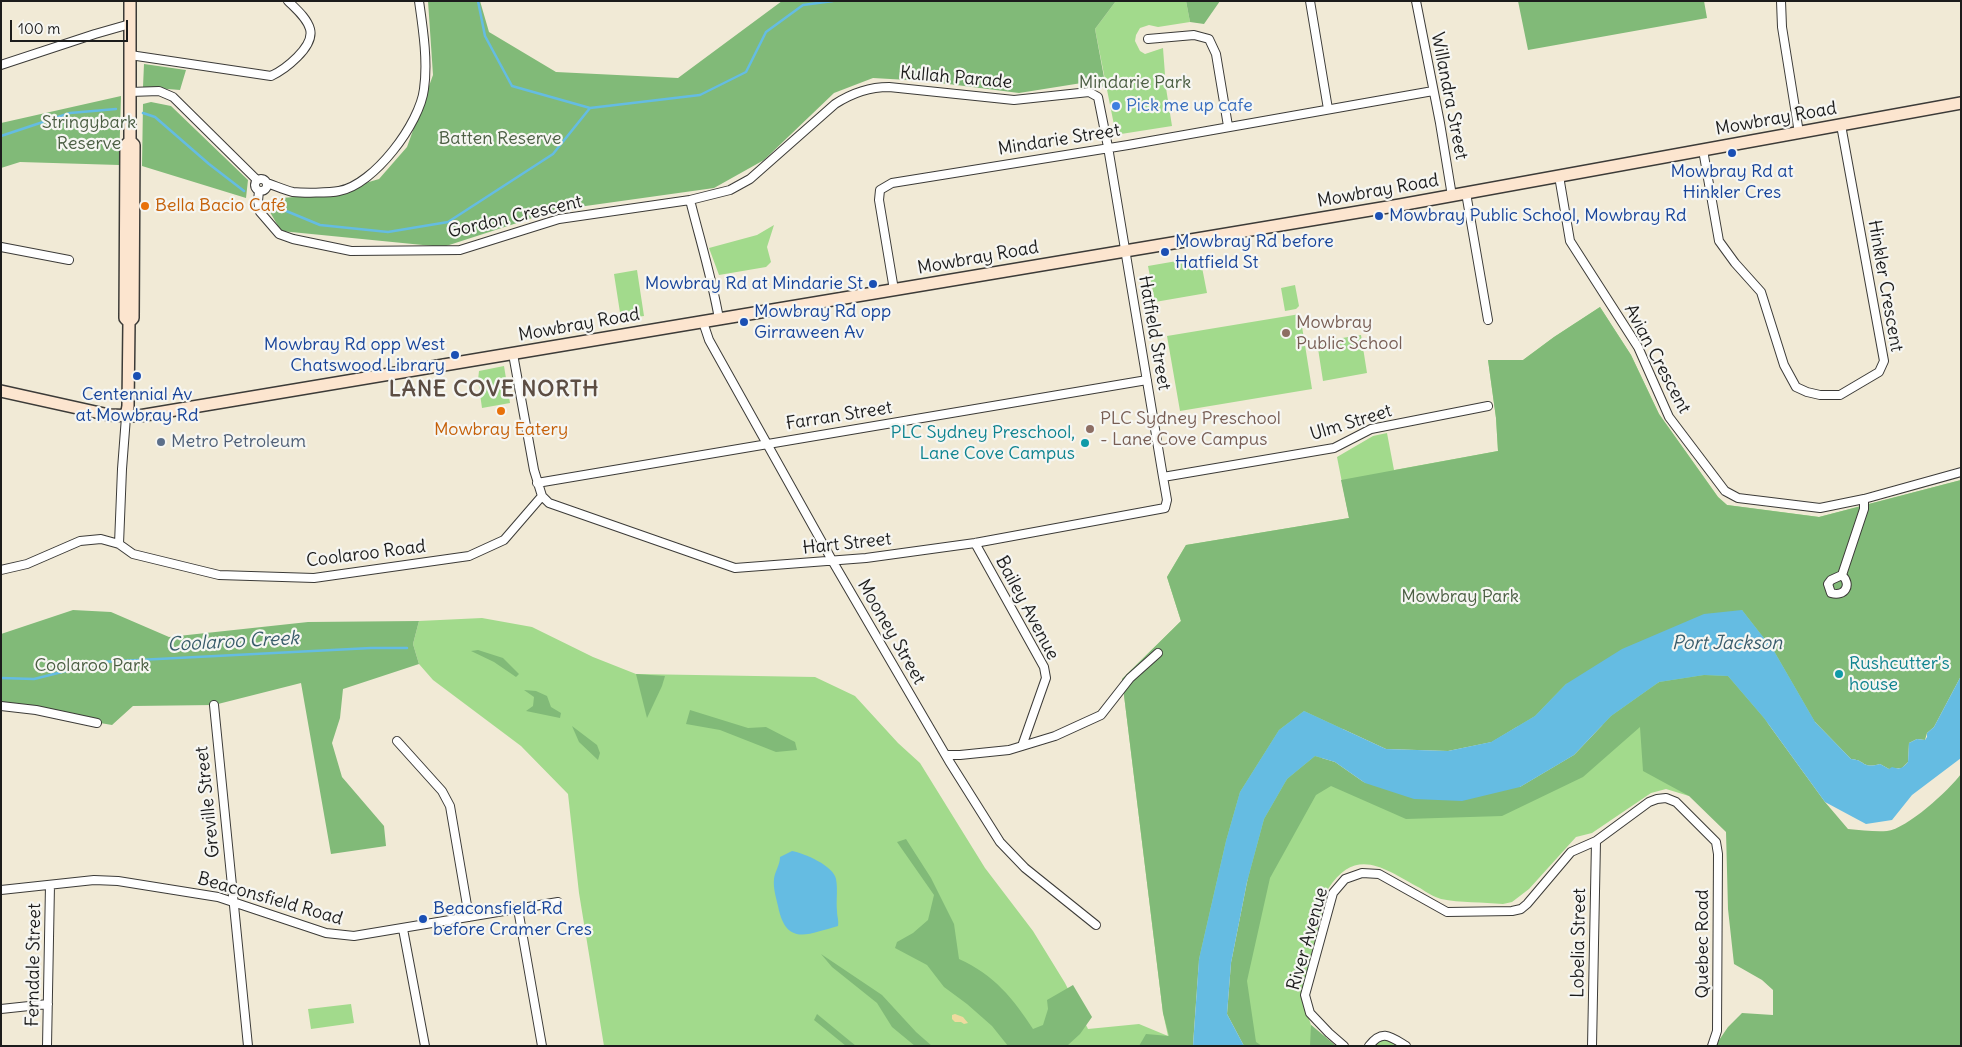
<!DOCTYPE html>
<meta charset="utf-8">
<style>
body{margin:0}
#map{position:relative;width:1962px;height:1047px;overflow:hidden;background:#f1ead6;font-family:Delius,sans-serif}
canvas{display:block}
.frame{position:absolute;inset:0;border:2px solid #1c1c1c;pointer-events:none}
.scale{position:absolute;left:10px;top:20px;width:118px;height:22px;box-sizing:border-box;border:2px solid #1c1c1c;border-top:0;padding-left:6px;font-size:15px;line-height:18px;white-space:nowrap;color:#1c1c1c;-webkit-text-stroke:4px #f6f6f2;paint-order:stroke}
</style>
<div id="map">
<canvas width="1962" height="1047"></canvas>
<div class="frame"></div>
<div class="scale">100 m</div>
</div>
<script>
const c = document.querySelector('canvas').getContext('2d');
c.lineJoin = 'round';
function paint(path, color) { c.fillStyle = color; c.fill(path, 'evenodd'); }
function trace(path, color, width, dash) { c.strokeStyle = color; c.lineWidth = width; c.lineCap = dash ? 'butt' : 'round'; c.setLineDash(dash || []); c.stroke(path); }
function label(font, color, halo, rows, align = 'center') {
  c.font = font + ' Delius,sans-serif'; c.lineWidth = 4.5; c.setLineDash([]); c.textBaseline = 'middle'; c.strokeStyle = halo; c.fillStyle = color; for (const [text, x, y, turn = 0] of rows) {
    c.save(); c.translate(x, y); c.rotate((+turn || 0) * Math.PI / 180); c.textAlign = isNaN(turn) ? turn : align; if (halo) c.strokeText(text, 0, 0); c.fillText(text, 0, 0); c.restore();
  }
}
paint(new Path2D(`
 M1116,1H1186L1190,22L1158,27L1149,25L1140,28L1136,35L1135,41L1140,51L1145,54L1163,48L1166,88L1172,126L1121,134L1115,130L1095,29Z
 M774,225L767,247L771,262L766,267L719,275L709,248L757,235Z
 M1200,257L1207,293L1155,302L1148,266Z
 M637,270L644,316L621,319L614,274Z
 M1295,285L1299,306L1296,309L1285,311L1281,288Z
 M1600,307L1631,355L1659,414L1718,497L1727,505L1819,517L1961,480V676L1815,722L1340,729L1199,959L1192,1046H604L579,893L568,794L521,746L433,680L419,664L413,644L419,621L482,618L532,627L593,657L636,674L815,677L855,696L898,743L920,763L985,868L1033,931L1065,983L1088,1029L1139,1024L1168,1036L1163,1013L1122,679L1181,621L1167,577L1186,545L1349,518L1337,457L1373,436L1387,433L1394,470L1498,451L1496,418L1488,360H1523L1554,337Z
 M1300,314L1312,389L1180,411L1167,336Z
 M1361,335L1367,373L1323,381L1317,342Z
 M504,366L510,403L482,408L478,380L479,371Z
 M1659,682L1689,796L1666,789L1651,793L1592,833L1576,837L1529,889L1512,902L1503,904C1483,902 1460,903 1441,899C1434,897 1426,892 1420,888C1385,869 1356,845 1328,889L1301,995L1311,1025L1336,1046H1244L1231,963L1287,779L1520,787L1574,755Z
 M351,1004L354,1023L311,1029L308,1009Z
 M1386,1038L1391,1040L1399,1046H1373L1376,1042Z`), '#a2da8c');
paint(new Path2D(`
 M428,1H480L489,32L556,72L678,78L782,1H1116L1095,29L1106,88L1088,82L1019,93L925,81L873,78L834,93L764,160L714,188L557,210L443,247L281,231L267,207L280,198L325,195L379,179L407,147L433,75Z
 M1186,1H1220L1204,24L1190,22Z
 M1518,1H1704L1707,18L1528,50Z
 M144,64L186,70L180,90L143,87Z
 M121,96L119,165L20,162L1,168V123Z
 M151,102L171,106L248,180L246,198L142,166L143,104Z
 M1600,307L1631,355L1659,414L1718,497L1727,505L1819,517L1961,480V676L1934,727L1927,733L1925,740L1917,739L1909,743L1908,762L1902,768L1889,769L1880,764C1861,769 1866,760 1851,759L1815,722L1774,651L1742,610L1566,684L1535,716L1492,742L1448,751L1386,749L1304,711L1279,730L1240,792L1226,841L1199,959L1193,1045L1139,1046L1146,1034L1169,1036L1163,1013L1122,679L1181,621L1167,577L1186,545L1349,518L1341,480L1498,451L1496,418L1488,360H1523L1554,337Z
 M73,610L111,612L169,637L308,622L419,621L413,644L419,664L343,689L340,718L332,743L342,777L384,826L386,846L331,854L301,683L214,705L133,706L112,725L1,706V634Z
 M478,650L503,658L519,674L516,677L494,662L471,651Z
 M636,674L665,676L662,686L647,718Z
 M1704,675L1728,676L1764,718L1825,802L1848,829C1861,830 1875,832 1887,831C1907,829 1949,790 1961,774V1046H1715L1728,1027L1742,1013L1773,1015V990L1762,980L1734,964L1728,909L1726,832L1689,796L1643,771L1640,727L1583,777L1502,816L1406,819L1331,786L1316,795L1270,878L1247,981L1256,1042L1262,1046H1244L1227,1014L1231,963L1247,882L1264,819L1287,779L1315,756L1335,762L1365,783L1520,787L1574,755L1611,716L1659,682Z
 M524,690L536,691L547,696L551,707L561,713L560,718L526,711L533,706L534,697Z
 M690,710L748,728L766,727L795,742L797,750L776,752L720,730L686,724Z
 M572,726L597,745L600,753L598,760L579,742Z
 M906,839L931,878L954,924L959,959C994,975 1013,998 1033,1029L1043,1025L1048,1009L1047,1000L1073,985L1092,1017L1080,1034L1068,1045L1008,1046L992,1026L967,1004L944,987L927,965L895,948L897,942L913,933L928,920L934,895L897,842Z
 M821,954L882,995L916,1032L932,1046H915L892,1027L877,1003L832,967Z
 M817,1014L856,1046H846L814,1020Z
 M1311,1025L1336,1046H1310Z`), '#81ba78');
paint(new Path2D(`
 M955,1014L963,1017L968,1023L964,1024L961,1022H955L952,1019V1015Z`), '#eeda9e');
paint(new Path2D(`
 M1742,610L1774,651L1815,722L1851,759C1866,760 1861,769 1880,764L1889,769L1892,767C1900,770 1903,768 1908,762L1909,743L1917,739L1925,740L1927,737V733L1934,727L1961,676V758L1912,795L1892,820L1866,824L1825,802L1764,718L1728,676L1704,675L1659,682L1611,716L1574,755L1520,787L1462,801L1414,799L1365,783L1335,762L1315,756L1287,779L1264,819L1247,882L1231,963L1227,1014L1244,1046H1193L1199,959L1226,841L1240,792L1279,730L1304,711L1386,749L1448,751L1491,742L1535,716L1566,684L1622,649L1704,614Z
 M792,851C804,853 834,866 836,879C838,890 836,900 837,911C837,917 839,920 838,926C808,934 786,947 778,906C776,897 773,888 774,879C775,871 780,865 780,857Z`), '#65bce2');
trace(new Path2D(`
 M478,1L485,36L512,86L590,108
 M143,113L155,117L209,164L244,191
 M1,136L70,113L116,109
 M267,203L320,225L388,232L448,222L553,154L590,108L700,95L746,72L766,32L803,5L833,1
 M1,678L34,679L102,662L119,661L371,648H407`), '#65bce2', 2.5);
const street = new Path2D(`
 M1310,1L1328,109
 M1416,1L1440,123L1452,196
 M1781,1L1782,27L1799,133
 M1148,39L1194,35L1209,39L1216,54L1228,126
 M130,55L271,76C284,70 315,47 310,29C307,18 296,9 288,1
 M1,65L95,34L130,24
 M130,92L159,91L173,97L257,180
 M1703,150L1719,241L1735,263L1761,292L1784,365L1796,387L1807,392L1820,395H1840L1879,372L1884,361L1841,125
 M1559,176L1570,241L1638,347L1669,417L1725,491L1738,498L1820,508L1864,499L1961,472
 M255 185a6 6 0 1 1 12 0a6 6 0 1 1-12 0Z
 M267,183C276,186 284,190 293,192C302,193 330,193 339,191C374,185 420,123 424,89C428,61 423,29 419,1
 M259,191L258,201L260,212L279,234L293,239L351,251L460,250L559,219L690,200L730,190L750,179L835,104C852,93 869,87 889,87L1014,100L1089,92L1098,97L1108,147L1163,477L1167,500L1165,508L975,543L866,558L735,568L549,503L542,496L534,470L513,354
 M1466,193L1488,320
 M690,200C700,240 712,278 719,319
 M1,247L69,260
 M894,290L879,200L880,190L892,183L1128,145L1433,91
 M703,322L709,340L833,562L949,761L1000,842L1025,868L1096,925
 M1163,477L1334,448L1371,429L1488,406
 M537,483L1147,380
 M975,543L1044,667L1046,678L1022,746
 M119,544L122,469L126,417
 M1,570L27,564L80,541L101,539L119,544L133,554L219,575L314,578L469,556L504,540L542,496
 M1842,575L1831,580L1828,584L1831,593C1845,597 1852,585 1842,575L1864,509V499
 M214,705L248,1046
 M1,706L36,710L97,723
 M397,741L442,791L450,806L469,917
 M946,755H960L1009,750L1055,736L1101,715L1130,678L1158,653
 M1,890L94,880L118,881L218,897L326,933L354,936L558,902
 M518,909L542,1046
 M403,929L425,1046
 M1,1009L48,1004
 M47,1046L50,885
 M1344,1046L1329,1033L1310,1013L1305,995L1333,893L1345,879L1362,873L1379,874L1447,912L1512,911L1521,909L1527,904L1571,852L1596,841L1649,802L1657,799L1666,798L1676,802L1716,842L1718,854L1717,1031L1712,1046
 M1369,1046C1382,1029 1390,1036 1406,1046
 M1592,1046L1596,841`);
const secondary = new Path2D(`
 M129,322L125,318L126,145L130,141V1
 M1,391L109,415L139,416L1400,205L1961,103
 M126,417L128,406L129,322L133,318L134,145L130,141`);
trace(street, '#3c3b38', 10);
trace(secondary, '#3c3b38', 14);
trace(street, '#fff', 8);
trace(secondary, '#fce5cf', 11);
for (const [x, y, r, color] of [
 [1116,106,5,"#3f7fe0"],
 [1732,153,5,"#1a4fb4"],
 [145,206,5,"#e8710a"],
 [1379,216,5,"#1a4fb4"],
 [1165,252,5,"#1a4fb4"],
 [873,284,5,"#1a4fb4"],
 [744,322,5,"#1a4fb4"],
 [1286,333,5,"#8d6e63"],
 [455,355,5,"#1a4fb4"],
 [137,376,5,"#1a4fb4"],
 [501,411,5,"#e8710a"],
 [1090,429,5,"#8d6e63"],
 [161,442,5,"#5c6f8a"],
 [1085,443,5,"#0f9aa8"],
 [1839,674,5,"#0f9aa8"],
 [423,919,5,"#1a4fb4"]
]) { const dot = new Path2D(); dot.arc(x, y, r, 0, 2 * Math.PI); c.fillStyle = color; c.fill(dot); trace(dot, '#f6f6f2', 2); }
label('18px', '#1c1c1c', '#f6f6f2', [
 ["Kullah Parade",956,78,5],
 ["Willandra Street",1449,96,79],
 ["Mowbray Road",1776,119,-10],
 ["Mindarie Street",1059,140,-9],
 ["Mowbray Road",1378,191,-10],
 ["Gordon Crescent",515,217,-13],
 ["Mowbray Road",978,258,-10],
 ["Hinkler Crescent",1885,286,80],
 ["Mowbray Road",579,325,-10],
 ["Hatfield Street",1154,333,80],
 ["Avian Crescent",1657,359,62],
 ["Farran Street",839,416,-9],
 ["Ulm Street",1351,423,-17],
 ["Hart Street",847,544,-6],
 ["Coolaroo Road",366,554,-7],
 ["Bailey Avenue",1027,608,62],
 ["Mooney Street",891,632,60],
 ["Greville Street",208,802,-96],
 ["Beaconsfield Road",270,899,16],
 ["River Avenue",1308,939,-74],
 ["Lobelia Street",1579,943,-89],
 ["Quebec Road",1703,944,-90],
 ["Ferndale Street",34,965,-89]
]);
label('18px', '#4b5e43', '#f6f6f2', [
 ["Mindarie Park",1135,83],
 ["Stringybark",89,123],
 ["Reserve",89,144],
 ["Batten Reserve",500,139],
 ["Mowbray Park",1460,597],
 ["Coolaroo Park",92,666]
]);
label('18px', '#366cbe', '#f6f6f2', [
 ["Pick me up cafe",1126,106]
], 'left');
label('18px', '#164399', '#f6f6f2', [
 ["Mowbray Rd at",1732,172,"center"],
 ["Hinkler Cres",1732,193,"center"],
 ["Mowbray Public School, Mowbray Rd",1389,216],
 ["Mowbray Rd before",1175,242],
 ["Hatfield St",1175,263],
 ["Mowbray Rd at Mindarie St",863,284,"right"],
 ["Mowbray Rd opp",754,312],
 ["Girraween Av",754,333],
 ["Mowbray Rd opp West",445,345,"right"],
 ["Chatswood Library",445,366,"right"],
 ["Centennial Av",137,395,"center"],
 ["at Mowbray Rd",137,416,"center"],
 ["Beaconsfield Rd",433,909],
 ["before Cramer Cres",433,930]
], 'left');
label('18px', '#c56008', '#f6f6f2', [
 ["Bella Bacio Café",155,206],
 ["Mowbray Eatery",501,430,"center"]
], 'left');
label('18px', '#785e54', '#f6f6f2', [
 ["Mowbray",1296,323],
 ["Public School",1296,344],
 ["PLC Sydney Preschool",1100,419],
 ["- Lane Cove Campus",1100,440]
], 'left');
label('18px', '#0d838f', '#f6f6f2', [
 ["PLC Sydney Preschool,",1075,433],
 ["Lane Cove Campus",1075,454],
 ["Rushcutter's",1849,664,"left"],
 ["house",1849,685,"left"]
], 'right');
label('18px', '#4e5e75', '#f6f6f2', [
 ["Metro Petroleum",171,442]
], 'left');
label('italic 19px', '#395c6b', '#f6f6f2', [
 ["Coolaroo Creek",233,642,-3],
 ["Port Jackson",1727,644]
]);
c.letterSpacing = '1px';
label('bold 22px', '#5c4d43', '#f6f6f2', [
 ["LANE COVE NORTH",494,390]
]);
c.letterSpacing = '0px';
</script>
